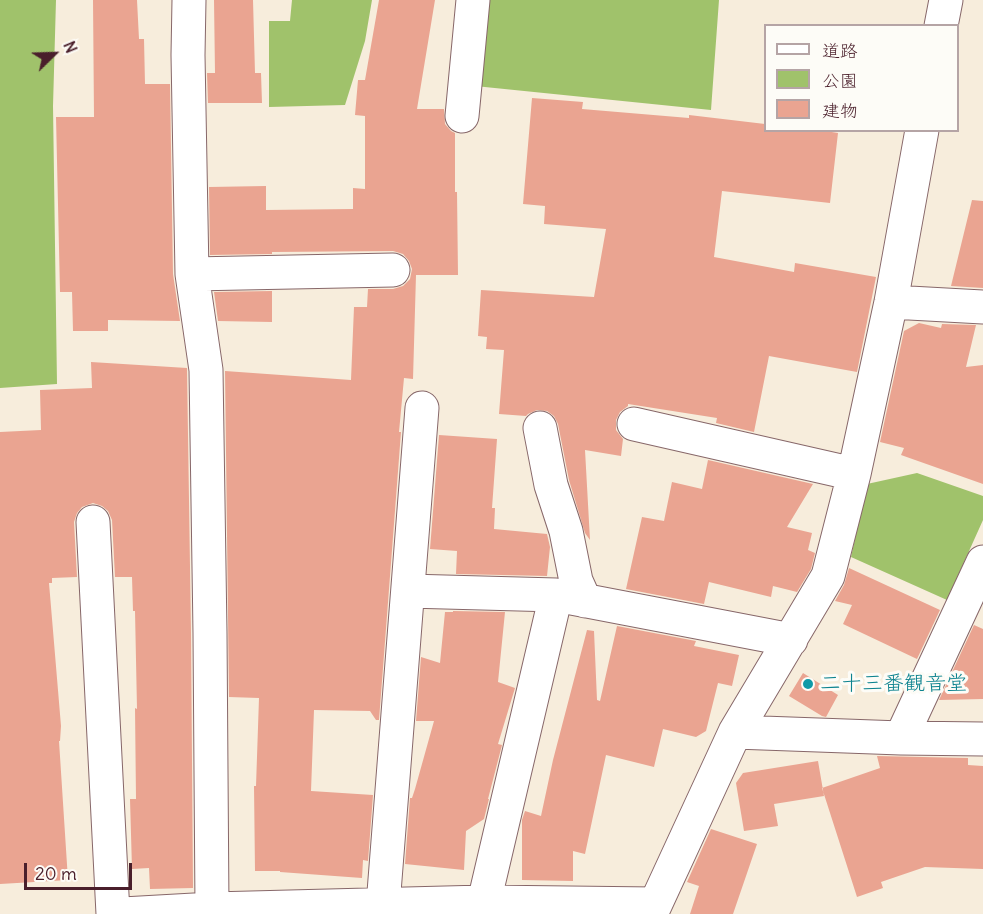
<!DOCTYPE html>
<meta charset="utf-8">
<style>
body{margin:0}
#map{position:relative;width:983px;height:914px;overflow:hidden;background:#f7eddc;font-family:Delius,"Klee One",sans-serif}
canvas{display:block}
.legend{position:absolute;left:764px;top:24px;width:195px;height:108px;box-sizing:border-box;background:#fdfcf7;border:2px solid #b5a4a5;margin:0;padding:8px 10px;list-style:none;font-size:18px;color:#4a1f2b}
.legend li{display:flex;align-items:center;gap:12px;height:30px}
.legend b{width:30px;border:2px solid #b5a4a5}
.north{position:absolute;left:24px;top:24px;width:60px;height:60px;-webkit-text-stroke:4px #fdfcf7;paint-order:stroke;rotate:67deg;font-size:16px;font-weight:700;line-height:24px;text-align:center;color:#4a1f2b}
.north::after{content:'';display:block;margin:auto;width:21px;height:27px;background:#4a1f2b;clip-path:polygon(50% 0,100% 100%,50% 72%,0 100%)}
.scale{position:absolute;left:24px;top:863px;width:108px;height:27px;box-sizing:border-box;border:3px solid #4a1f2b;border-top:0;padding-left:8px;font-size:18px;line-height:21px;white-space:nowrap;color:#4a1f2b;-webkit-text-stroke:4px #fdfcf7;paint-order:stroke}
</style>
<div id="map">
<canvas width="983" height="914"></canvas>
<ul class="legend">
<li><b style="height:8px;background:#fff"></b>道路</li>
<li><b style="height:16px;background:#a0c26b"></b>公園</li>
<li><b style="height:16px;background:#eaa491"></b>建物</li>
</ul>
<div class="north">N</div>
<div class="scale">20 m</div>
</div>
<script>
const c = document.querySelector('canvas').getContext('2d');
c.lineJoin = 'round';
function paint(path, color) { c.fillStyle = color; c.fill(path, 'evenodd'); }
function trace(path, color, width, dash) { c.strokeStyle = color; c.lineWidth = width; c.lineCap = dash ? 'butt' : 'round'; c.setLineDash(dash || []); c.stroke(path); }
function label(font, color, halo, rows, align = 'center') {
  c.font = font + ' Delius,"Klee One",sans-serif'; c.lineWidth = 6; c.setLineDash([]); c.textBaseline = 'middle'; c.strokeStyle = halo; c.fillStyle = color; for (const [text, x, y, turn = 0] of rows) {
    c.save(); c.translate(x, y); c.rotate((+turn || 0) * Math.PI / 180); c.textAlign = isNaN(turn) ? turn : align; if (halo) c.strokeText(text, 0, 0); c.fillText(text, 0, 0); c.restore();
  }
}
paint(new Path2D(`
 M0,0H56L53,106L57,384L0,388Z
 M292,0H372L365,41L345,105L269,107V21H290Z
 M487,0H719L711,110L475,86Z
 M917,473L983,496V520L947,600L851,557L867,484Z`), '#a0c26b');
paint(new Path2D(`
 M93,0H137L139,39H144L145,84H170L173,274L180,321L108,320V331H73L72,292H60L56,117H94Z
 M214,0H253L255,73H261L262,103H208L207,73H215Z
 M379,0H435L417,109H444L445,124L451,131L455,133V192H457L458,275H416L413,379L404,378L399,432H401L379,720H376L370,711L314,710L311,791L373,795L368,861L363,860L362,878L280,872V871H255L254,786H256L259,698L229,697L225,371L351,380L354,307H367L368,289H393L403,286L410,279L412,269L409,261L403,254L393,251L272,252V254L210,255L209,187L266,186V210L353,209V188L365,189V116L355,115L358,80H365Z
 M532,98L583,102L582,109L689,118V115L765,124V130H819L838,133L830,203L722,191L714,257L794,272L795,263L876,277L857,372L769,356L754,432L716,423L717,418L628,404V406L620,412L616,420V430L623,439L621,456L585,450L590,540L585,533L569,480L558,424L554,416L547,411L537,410L528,414L526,416L499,414L504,350L486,349L487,337L478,336L481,290L594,297L606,229L544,224L545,206L523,204Z
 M972,200L983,201V288L951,286Z
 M272,291V322L218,321L214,292Z
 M919,323L941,328L942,324L976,325L966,367L983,365V484L901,455L904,448L880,442L904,331Z
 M91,362L187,368L191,633L193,888L150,889L149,868L132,869L130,799H136L135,708L137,709L135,611H133L132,577H115L112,520L108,511L102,506L93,503L82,507L77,513L74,522L77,577L52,578V583H49L61,726L60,741H59L68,880L0,884V432L41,430L40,390L92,388Z
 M439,435L497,439L492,508H495L494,529L547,534L550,547L547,576L456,574L457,551L430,549Z
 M708,460L813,484L787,527L812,533L808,550L815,553L811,569L797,592L773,586L771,597L709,582L704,604L626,589L642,517L664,521L672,482L702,489Z
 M849,568L940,610L917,659L843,624L852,605L835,601L844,585Z
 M453,611L505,612L498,682L515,688L498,744L502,745L488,799H489L484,819L466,831L464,870L405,864L410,798H412L415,789L434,721H416L421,657L440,663L445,612H453Z
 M974,625L983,629V699L939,700Z
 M617,626L696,641L694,646L739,655L732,686L718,683L706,731L696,737L663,729L654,767L606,755L585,854L573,851V881L522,880V820L525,811L541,816L553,760L587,630L594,631L597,700L600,701Z
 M803,673L838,695L826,717L822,716L789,696Z
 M877,756L968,758V765L983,766V869L925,867L881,882L883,888L857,897L822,788L880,768Z
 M818,761L824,796L774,804L778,826L744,831L736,783L743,773Z
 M711,829L757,844L733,914H690L699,886L687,882Z`), '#eaa491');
const minor = new Path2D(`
 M189,0L188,55L192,274L206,370L210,633L212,909
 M941,26L946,0
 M462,116L473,0
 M192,274L393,270
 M891,302L983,307
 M634,424L854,474
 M540,428L551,485L566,531L576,581L585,601
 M93,522L113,914
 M408,591L556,595L484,902
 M556,595L791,640
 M735,732L901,738L983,739
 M901,738L983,562
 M383,905L422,408
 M123,914L212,909L484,902L655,904
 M651,914L735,732L828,576L854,474L891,302L922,130`);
trace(minor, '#876769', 35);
trace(minor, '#fff', 33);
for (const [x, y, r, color] of [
 [808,684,6,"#0f9aa8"]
]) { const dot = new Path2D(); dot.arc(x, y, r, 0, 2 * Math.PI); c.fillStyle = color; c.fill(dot); trace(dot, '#fdfcf7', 2); }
label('21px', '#0d838f', '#fdfcf7', [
 ["二十三番観音堂",820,684]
], 'left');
</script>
